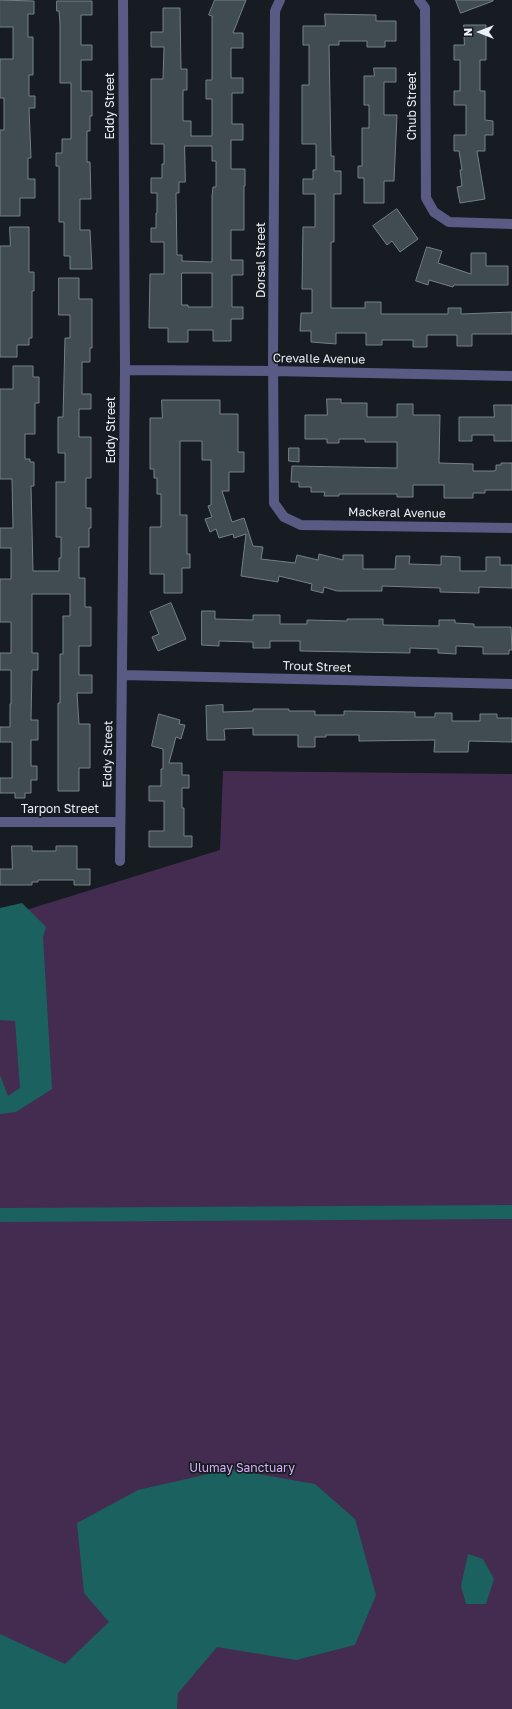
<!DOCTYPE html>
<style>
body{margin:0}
#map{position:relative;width:512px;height:1709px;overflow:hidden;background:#161c22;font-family:"Golos Text",sans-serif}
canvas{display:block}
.north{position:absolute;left:460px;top:12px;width:40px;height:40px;-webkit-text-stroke:3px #161c22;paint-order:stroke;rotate:270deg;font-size:11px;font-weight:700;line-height:16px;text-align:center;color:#ecf0f4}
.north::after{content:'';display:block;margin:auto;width:14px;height:18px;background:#ecf0f4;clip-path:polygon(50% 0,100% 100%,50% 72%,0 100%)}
</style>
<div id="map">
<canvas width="512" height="1709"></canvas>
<div class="north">N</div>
</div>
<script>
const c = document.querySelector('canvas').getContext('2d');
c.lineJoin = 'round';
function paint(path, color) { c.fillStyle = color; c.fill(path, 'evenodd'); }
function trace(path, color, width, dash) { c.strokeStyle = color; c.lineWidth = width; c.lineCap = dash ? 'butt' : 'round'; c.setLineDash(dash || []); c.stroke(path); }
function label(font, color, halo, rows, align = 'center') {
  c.font = font + ' "Golos Text",sans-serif'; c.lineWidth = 3.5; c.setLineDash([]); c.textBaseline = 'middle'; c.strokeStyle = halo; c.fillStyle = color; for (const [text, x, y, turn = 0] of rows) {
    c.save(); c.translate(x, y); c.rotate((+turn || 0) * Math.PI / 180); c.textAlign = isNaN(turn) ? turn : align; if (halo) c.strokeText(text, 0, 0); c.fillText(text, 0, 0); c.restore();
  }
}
paint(new Path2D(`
 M223,771L512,774V1709H0V918L220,850Z`), '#442c51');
paint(new Path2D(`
 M22,903L46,927L43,937L52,1089L16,1112L0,1114V1075L8,1096L20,1088L15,1021L0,1020V908Z
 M230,1469L315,1484L355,1519L376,1595L355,1645L296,1660L217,1647L178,1693L177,1709H0V1634L65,1664L109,1622L84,1593L77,1523L138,1490Z
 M468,1554L483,1559L494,1579L486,1604H466L461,1586Z`), '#1a615f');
trace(new Path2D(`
 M0,1215L512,1212`), '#1a615f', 14);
const building = new Path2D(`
 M0,0L34,1V14H28V37H33V75H29V96H35V108H29L31,158H28V179H35V198H20V216H0V130H4V98H0V59H13V27H0Z
 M215,0H246L233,33H243V48H231V78H243V93H232V124H243V140H231V169H245V186H244V230H231V260H243V275H232V307H243V319H231V341H213V330H188V342H168V328H149L150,274H164V242H151V228H156V213H157V193H151V178H162V164H164V144H151V79H163L164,47H151V32H163V8H180L181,69H187V90H183V121H191V136H212V99H206V80H212V16L209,15ZM185,146H212V161H216V187H213L212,196V262L182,261V255H177L176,193H179V182H185ZM182,273H212V307H188V305H182Z
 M456,0H493V1L461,13Z
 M57,1H92V15H81V45H92V60H81V91H92V116H90V131H87V162H90L91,199H80V230H90L92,269H70V256H64V222H59V166H56V153H62V139H71V83H60V24L59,11H57Z
 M325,14L376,15V21H396V41H385V47H367V41H339V45H329L331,156H334V171H341V194H334V242H331V308H365V302H381V314H448V308H461V314L512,312V334H472V346H457V335H427V347H413V340H382V345H366V333H336V344L311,342V331H300L301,313H312V289H302L303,227H315V194H303V179H313V170H316V144H302V85H309V45H303V26H325Z
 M464,25H486V60H480V91H485V120L493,121V135H485V151H477L485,199L460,203L457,187L462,186L460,170H462L459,151H454V135H466V105H454V91H460V60H454V45H464Z
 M374,68H396V82H384V115H397L394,181H384V203H364V178H358V166H362V128H369V105H364V76H374Z
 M397,209L418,239L400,252L392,241L387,245L373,226Z
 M10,227H29V272H34V291H32V338H29V345H17V357H0V246H10Z
 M427,247L442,251L438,263L471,274V253H486V266H508V285H454L453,287L429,280L428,285L416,281Z
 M59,278H79V299H92V348H90V362H82V394H91V409H79V437H91V478H86V508H91V528H89V547H79V578H85V607H91V646H79V675H92V693H77L79,724H90V768H79V791H58V703H60V654H63V616H70V594H32V653H38V670H32L31,720H38V740H31V766H37V780H31V793H25V798H15V793H0V778H12V742H0V727H10V704H11V670H0V653H11V622H0V579H11V548H0V528H13L12,479H0V389H13V366H33V377H39V403H35V434H25V459H30V462H34V486H31L33,571H59V558H61V537H56V482H65V453H58V417H63L65,338H70V315H59Z
 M327,399H341V403H367V417H397V404H413V415H440L439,463L473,464V471H494L496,470V465H501V463H512V490H485V493H473V498H444V485H413V497H397V494H339V496H324L325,492H311V487H299V482H291L292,466L397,468V442H365V439H339V443H327V439H305V415H327Z
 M162,400H220V414H238V452H244V472H229V491H222L232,522L244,518L253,546L263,547L261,559L295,563L297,555L318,560L319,554L343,560V555H363V569H395L396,556H410L409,564L441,565V556L460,557V571H486V557H500V565H512V588L479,587V593L440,592V588L382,586V591H337L324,587L323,593L311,590L312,584L279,576L278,582L241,576L246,534L234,538L233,534L219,538L216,529L210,532L205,519L212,517L208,506L211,505V460H202V441H180V515H187V554H190V568H182V593H164V574H150V527H161V494H157V478H154V469H150V418H162Z
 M494,405H512V441H494V435H472V441H459V417H494Z
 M289,448H299V462L289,461Z
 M171,603L186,639L158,651L152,637L159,634L150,612Z
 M202,611H215V619L253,620V615H280V624H307V620L347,621V619H383V625L439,626V620H455V623L474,624V627H511L512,650H509V654H483V647L456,646V654L438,653V649L410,648V653L300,651V641H270V648H253V642L219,641V646L202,645Z
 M223,705V712L253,711V709H289V711H315V715H344V711L415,712V717H435V713H452V721H480V714H497V718H512V742L469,741L468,752H434L435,740L359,741V735H326V737H315V747H298V735H253V728L224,729L225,740H207L206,706Z
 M159,714L180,720L179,724L185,725L181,739L176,737L169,763H182V775H189V788H182V808H184V836H192V847H149V831H164V801H149V786H161V769H163V749L152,746Z
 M12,846H32V851H56V846H77V869H90V885H74V880H38V882H32V885H0V869H12Z`);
paint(building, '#414c50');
trace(building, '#758185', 1);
trace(new Path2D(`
 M280,0L275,11L273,356L274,503L284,517L301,525L512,528
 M419,0L425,8L426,198L434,212L449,222L512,224
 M125,370L273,371L512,376
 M122,675L512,684
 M0,822H120
 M120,861L125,370L123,0`), '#5a5b84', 10);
label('12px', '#ecf0f4', '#161c22', [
 ["Eddy Street",110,106,-90],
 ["Chub Street",412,106,-90],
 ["Dorsal Street",261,260,-90],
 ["Crevalle Avenue",319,359,1],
 ["Eddy Street",111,430,-90],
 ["Mackeral Avenue",397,513,1],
 ["Trout Street",317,667,2],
 ["Eddy Street",108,754,-89],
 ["Tarpon Street",60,809]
]);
label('12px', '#dcadf8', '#161c22', [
 ["Ulumay Sanctuary",242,1468]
]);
</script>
